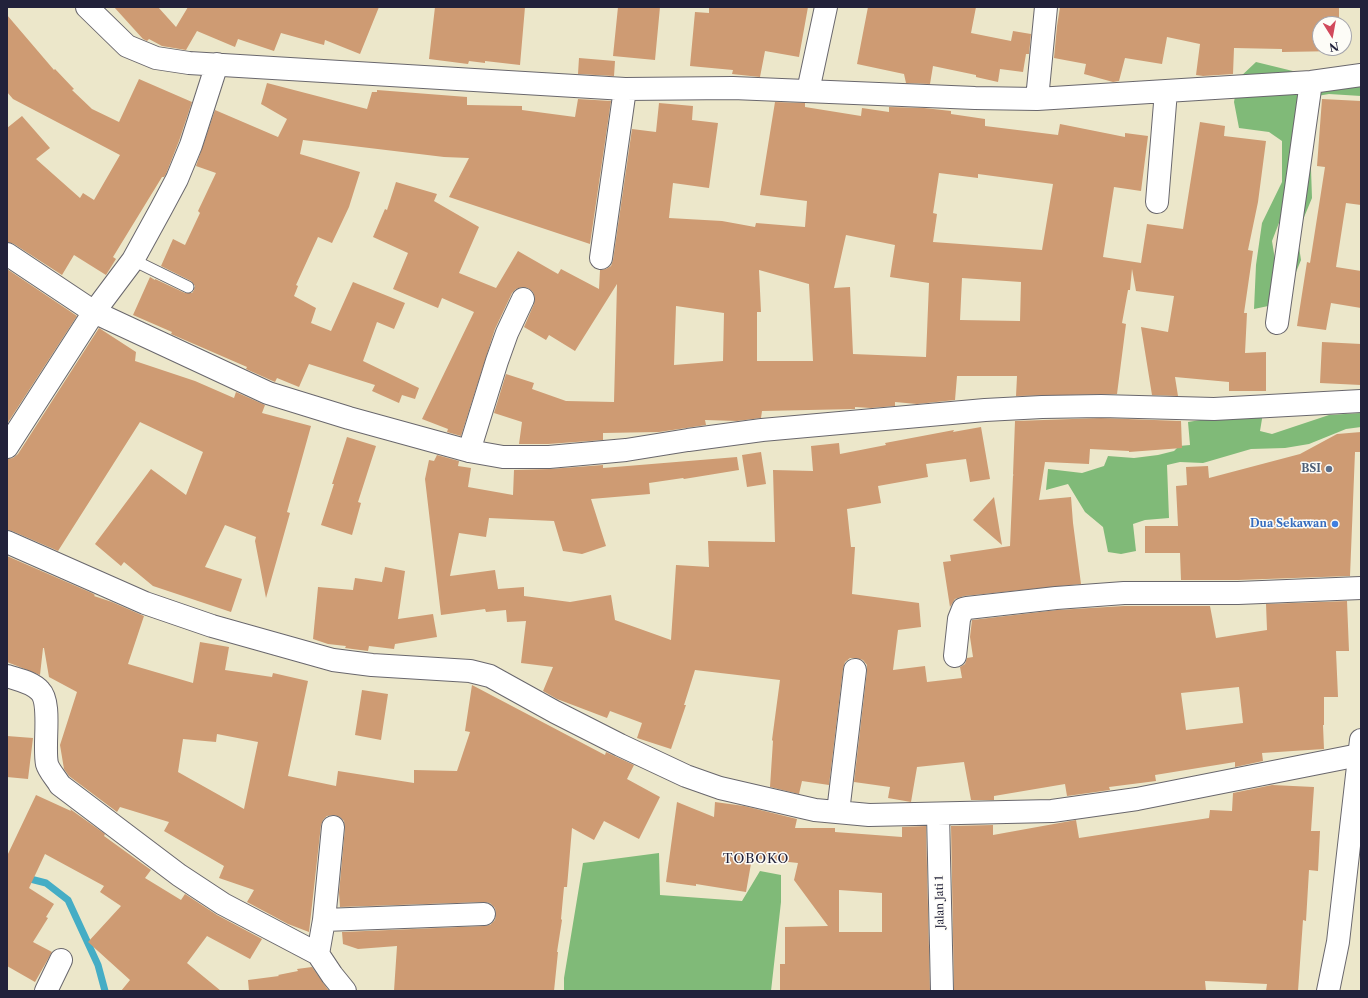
<!DOCTYPE html>
<style>
body{margin:0}
#map{position:relative;width:1368px;height:998px;overflow:hidden;background:#ece7ca;font-family:"Libre Caslon Text",serif}
canvas{display:block}
.frame{position:absolute;inset:0;border:8px solid #22223b;pointer-events:none}
.north{position:absolute;left:1312px;top:16px;width:40px;height:40px;box-sizing:border-box;background:#fdfcf7;border:1px solid #a5a5ac;border-radius:50%;rotate:169deg;font-size:11px;font-weight:700;line-height:16px;text-align:center;color:#22223b}
.north::after{content:'';display:block;margin:auto;width:14px;height:18px;background:#d1495b;clip-path:polygon(50% 0,100% 100%,50% 72%,0 100%)}
</style>
<div id="map">
<canvas width="1368" height="998"></canvas>
<div class="frame"></div>
<div class="north">N</div>
</div>
<script>
const c = document.querySelector('canvas').getContext('2d');
c.lineJoin = 'round';
function paint(path, color) { c.fillStyle = color; c.fill(path, 'evenodd'); }
function trace(path, color, width, dash) { c.strokeStyle = color; c.lineWidth = width; c.lineCap = dash ? 'butt' : 'round'; c.setLineDash(dash || []); c.stroke(path); }
function label(font, color, halo, rows, align = 'center') {
  c.font = font + ' "Libre Caslon Text",serif'; c.lineWidth = 3; c.setLineDash([]); c.textBaseline = 'middle'; c.strokeStyle = halo; c.fillStyle = color; for (const [text, x, y, turn = 0] of rows) {
    c.save(); c.translate(x, y); c.rotate((+turn || 0) * Math.PI / 180); c.textAlign = isNaN(turn) ? turn : align; if (halo) c.strokeText(text, 0, 0); c.fillText(text, 0, 0); c.restore();
  }
}
paint(new Path2D(`
 M1256,62L1301,73L1330,68H1344L1361,65V96L1329,94L1317,96L1310,140L1312,198L1297,234L1301,260L1294,277L1287,202L1272,241L1281,297L1273,305L1254,309L1256,265L1262,223L1282,182V141L1269,132L1239,128L1234,102L1238,79Z
 M1263,413L1260,431L1272,434L1329,415L1361,413V427L1346,429L1309,444L1285,448L1251,449L1203,463L1180,462L1167,465L1169,518L1145,520L1133,524L1136,551L1121,554L1108,552L1103,527L1085,512L1068,484L1046,490L1048,469L1082,473L1104,466L1108,456L1134,458L1158,455L1174,451L1179,446L1190,445L1188,422L1225,416Z
 M659,853L660,895L742,901L760,871L781,875V902L771,991H564V978L583,863Z`), '#80ba78');
trace(new Path2D(`
 M7,873L46,883L68,900L98,965L105,991`), '#45adc5', 7);
paint(new Path2D(`
 M114,7H158L176,27L188,7H379L360,54L325,40L324,45L281,33L274,51L238,39L235,47L197,31L186,50L162,46L149,39L147,41L143,39Z
 M435,7H525L520,65L485,61V63L469,61L468,64L429,59Z
 M618,7H660L655,60L613,56Z
 M709,7H808L799,57L765,51L760,77L732,74L733,70L690,66L695,12L709,13Z
 M868,7H976L971,33L1011,41L1013,31L1031,34L1029,54H1026L1023,72L1000,69L998,82L976,77V75L933,66L930,84L906,83L904,74L857,64Z
 M1060,7H1339V24H1320V48H1339V51L1282,52V49L1234,48L1233,74L1203,76L1196,75L1200,44L1167,37L1162,64L1125,58L1119,81L1113,82L1084,74L1086,64L1054,58L1057,26Z
 M7,15L54,70L55,69L74,89L72,90L92,109L119,122L139,79L192,102L179,141L166,174L164,177H162L113,257L116,259L106,275L74,255L62,275L14,244L7,242V128L22,116L50,148L36,159L80,198L83,193L94,200L120,155L13,99L7,92Z
 M579,58L615,61L614,76L578,74Z
 M267,83L367,109L372,92H377V90L467,97V105L522,106V110L575,117L578,99L611,101L590,244L449,197L469,158L444,157L303,140L300,154L360,172L349,207L332,243L318,237L296,285L298,286L294,296L316,308L311,323L331,331L353,282L405,303L394,329L377,322L363,361L419,388L415,399L402,395L399,403L372,391L375,385L309,364L299,387L277,378L275,382L246,369L247,367L171,334L172,332L133,315L150,277L155,280V279L185,293H192L194,290L195,286L191,281L161,266L173,239L185,245L200,213L198,211L216,173L196,166L215,110L278,137L287,119L261,104Z
 M1322,99L1361,101V205L1346,203L1336,267L1361,271V308L1331,303L1326,330L1297,326L1307,262L1310,263L1325,167L1317,166Z
 M775,102L805,103V107L861,116L862,108L889,112V107L924,108L951,111V114L985,119V126L1058,135L1060,124L1125,137V133L1148,136L1141,191L1114,187L1103,257L1141,263L1147,224L1183,229L1200,122L1225,126L1224,136L1266,141L1258,202L1248,250L1253,251L1244,313H1247L1245,353L1266,352V391H1229V382L1175,377L1178,396L1152,395L1141,327L1168,332L1174,296L1136,291L1132,269L1130,290H1128L1122,323L1126,324L1117,394L1016,396L1017,376H957L955,400L917,404L895,402V406L871,408L855,407V409L762,411L761,418L737,421L705,420L706,425L659,432L603,433V440L548,444H519L522,422L494,413L506,374L534,383L532,389L566,401L614,402L617,284L575,351L549,335L546,340L524,327L534,304L535,298L533,292L528,288L522,287L516,289L512,293L495,329L461,436L447,432L448,429L422,419L474,312L442,298L438,308L393,289L408,253L373,237L385,209L387,210L396,182L437,194L434,201L479,227L459,273L496,288L518,251L558,274L561,269L599,289L600,270L606,269L611,266L613,260L632,129L656,132L659,103L693,106L692,120L718,123L709,188L673,183L669,218L722,221L755,227L756,223L805,227L807,201L760,195ZM939,173L978,178V174L1053,184L1042,250L933,242L937,214L933,213ZM846,235L895,245L890,277L929,283L926,357L853,354L850,287L834,288ZM759,270L809,284L813,361H757V312H761ZM962,278L1021,282L1020,321L960,320ZM676,306L724,313L723,361L674,365Z
 M7,269L77,316L7,424Z
 M99,328L136,352L135,361L195,381L234,398L236,392L265,405L262,413L311,426L287,512L290,513L266,598L255,541L256,537L225,525L205,567L242,579L231,612L153,586L124,562L121,566L95,544L151,469L186,495L203,452L140,422L58,551L12,531L7,530V459L13,458L18,454Z
 M1322,342L1361,344V385L1320,383Z
 M1101,418L1181,421L1182,448L1129,452V451L1090,449L1089,464L1045,462L1039,500L1071,497L1073,523L1081,584L964,596L955,599L950,607L943,562L951,561L950,555L1010,546L1013,476L1014,474L1013,475L1015,421Z
 M981,427L990,479L970,482L966,459L926,464L928,477L878,486L881,503L847,509L851,547H855L852,594L919,603L921,627L898,630L893,670L925,666L927,682L962,678L960,667L965,664L967,658L973,657L970,637L972,620L1057,610L1124,606H1210L1216,638L1267,630L1266,604L1347,601L1349,651H1336L1338,697H1324V725H1323L1324,749L1262,753L1263,761L1235,767V762L1155,775L1156,781L1109,787L1110,790L1067,796L1065,784L994,796V800H971L964,762L917,767L911,802L888,798L890,787L854,782L867,671V665L863,660L856,658H850L845,662L843,669L829,785L802,781L799,794L770,787L773,741L772,740L780,680L695,670L684,705H686L671,749L637,738L642,723L610,711L607,718L557,699L543,691L553,667L521,663L526,621L507,622L506,610L486,612L485,609L441,615L425,479L429,460L434,461L437,455L459,461L458,466L471,468L468,487L513,495L514,470L550,469L603,465V468L737,457L739,470L684,479L683,478L649,483L650,494L591,499L606,546L582,554L563,551L554,521L489,518L486,537L459,533L450,576L495,570L498,589L524,587V596L570,602L611,595L615,620L671,640L676,565L709,567L708,541L775,542L773,470L813,471L811,446L839,443L840,454L886,445L885,443L954,430L953,432ZM1239,687L1243,723L1186,730L1181,693Z
 M1361,432V452H1355L1350,576L1238,580H1181L1180,553H1145V526H1178L1176,486L1187,485L1186,467L1208,466L1209,478L1300,454L1337,434Z
 M347,437L376,446L358,502L361,503L352,535L321,525L334,484H332Z
 M761,452L766,484L747,487L742,455Z
 M994,497L1002,545L973,520Z
 M7,556L92,593L95,595L94,596L112,602L144,616L128,664L193,683L200,642L229,647L225,670L272,677L273,673L308,681L288,776L336,786L338,771L414,783V770L457,771L470,732L465,731L472,685L605,755L606,752L634,765L627,779L660,797L639,839L604,821L594,840L572,828L567,887H564L561,919L562,920L557,952H558L554,991H394L397,946L358,949L343,944L342,932L484,926L490,925L495,920L496,914L495,908L490,903L484,902L340,907L339,893L345,828L344,821L340,817L334,815L327,816L323,820L321,825L309,932L288,924L247,902L254,890L219,878L224,866L164,831L169,822L120,807L117,812L69,776L64,769L60,745L77,692L49,677L44,648H43L40,675L7,662ZM217,734L258,742L244,809L178,772L183,739L216,742Z
 M385,567L405,571L398,619L433,614L437,637L395,644L394,649L369,646L368,651L345,648L346,646L328,644L313,639L318,587L353,590L355,578L382,582Z
 M362,690L388,694L381,740L355,735Z
 M7,736L33,738L28,779L7,777Z
 M1272,785L1314,787L1311,831H1320L1318,871L1309,870L1306,921L1303,920L1298,991H1266L1267,984L1205,981L1206,991H954L951,826L993,825V835L1076,820L1079,838L1209,818L1210,810L1232,811L1233,793Z
 M36,795L71,811L70,809L105,834L104,836L151,870L145,878L181,900L185,894L217,915L262,939L250,959L207,936L187,963L221,991H121L130,980L88,942L121,906L100,892L104,886L45,854L29,888L54,904L46,917L48,918L33,942L52,952L35,982L7,966V856Z
 M677,802L714,817L715,802L744,806L797,819L795,828H835V832L902,837V827L926,826L930,991H780V964H785V927L828,926L794,880L798,863L752,858L746,892L696,884V886L666,882ZM839,890L882,893V932H839Z
 M312,967L329,991H249L248,980L279,976L278,975L298,971L297,969Z`), '#ce9b73');
const lane = new Path2D(`
 M133,260L188,287`);
const street = new Path2D(`
 M87,7L127,46L156,58L189,63L625,89L733,88L975,98L1037,99L1311,82L1361,75
 M808,91L826,7
 M1037,99L1046,7
 M1157,202L1166,91
 M7,254L94,312L268,393L349,418L469,451L503,457H549L626,450L688,440L762,430L985,410L1042,407L1101,406L1214,409L1361,401
 M601,258L625,89
 M1277,323L1311,82
 M7,447L94,312L133,260L161,209L177,179L191,145L217,64
 M469,451L497,361L507,333L523,299
 M7,542L145,603L212,626L333,660L372,665L470,671L490,676L555,712L620,745L686,776L720,788L815,810L869,815L1052,811L1137,799L1359,755
 M955,656L959,619L963,609L967,608L1056,598L1124,593H1238L1361,588
 M7,676C19,680 32,682 40,691C52,703 43,745 47,764C49,771 56,778 60,785L179,875L223,904L318,954L332,975L345,991
 M838,812L855,670
 M938,814L942,991
 M324,920L484,914
 M318,954L324,920L333,827
 M46,991L61,960`);
const secondary = new Path2D(`
 M1328,991L1338,942L1361,740`);
trace(lane, '#69676d', 13);
trace(street, '#69676d', 24);
trace(secondary, '#69676d', 24);
trace(lane, '#fff', 11);
trace(street, '#fff', 22);
trace(secondary, '#fff', 22);
for (const [x, y, r, color] of [
 [1329,469,4,"#5c6f8a"],
 [1335,524,4,"#3f7fe0"]
]) { const dot = new Path2D(); dot.arc(x, y, r, 0, 2 * Math.PI); c.fillStyle = color; c.fill(dot); trace(dot, '#fdfcf7', 1.5); }
label('bold 11px', '#4e5e75', '#fdfcf7', [
 ["BSI",1321,469]
], 'right');
label('bold 11px', '#366cbe', '#fdfcf7', [
 ["Dua Sekawan",1327,524]
], 'right');
label('11px', '#22223b', '#fdfcf7', [
 ["Jalan Jati 1",940,902,-91]
]);
c.letterSpacing = '1px';
label('13px', '#22223b', '#fdfcf7', [
 ["TOBOKO",756,859]
]);
c.letterSpacing = '0px';
</script>
